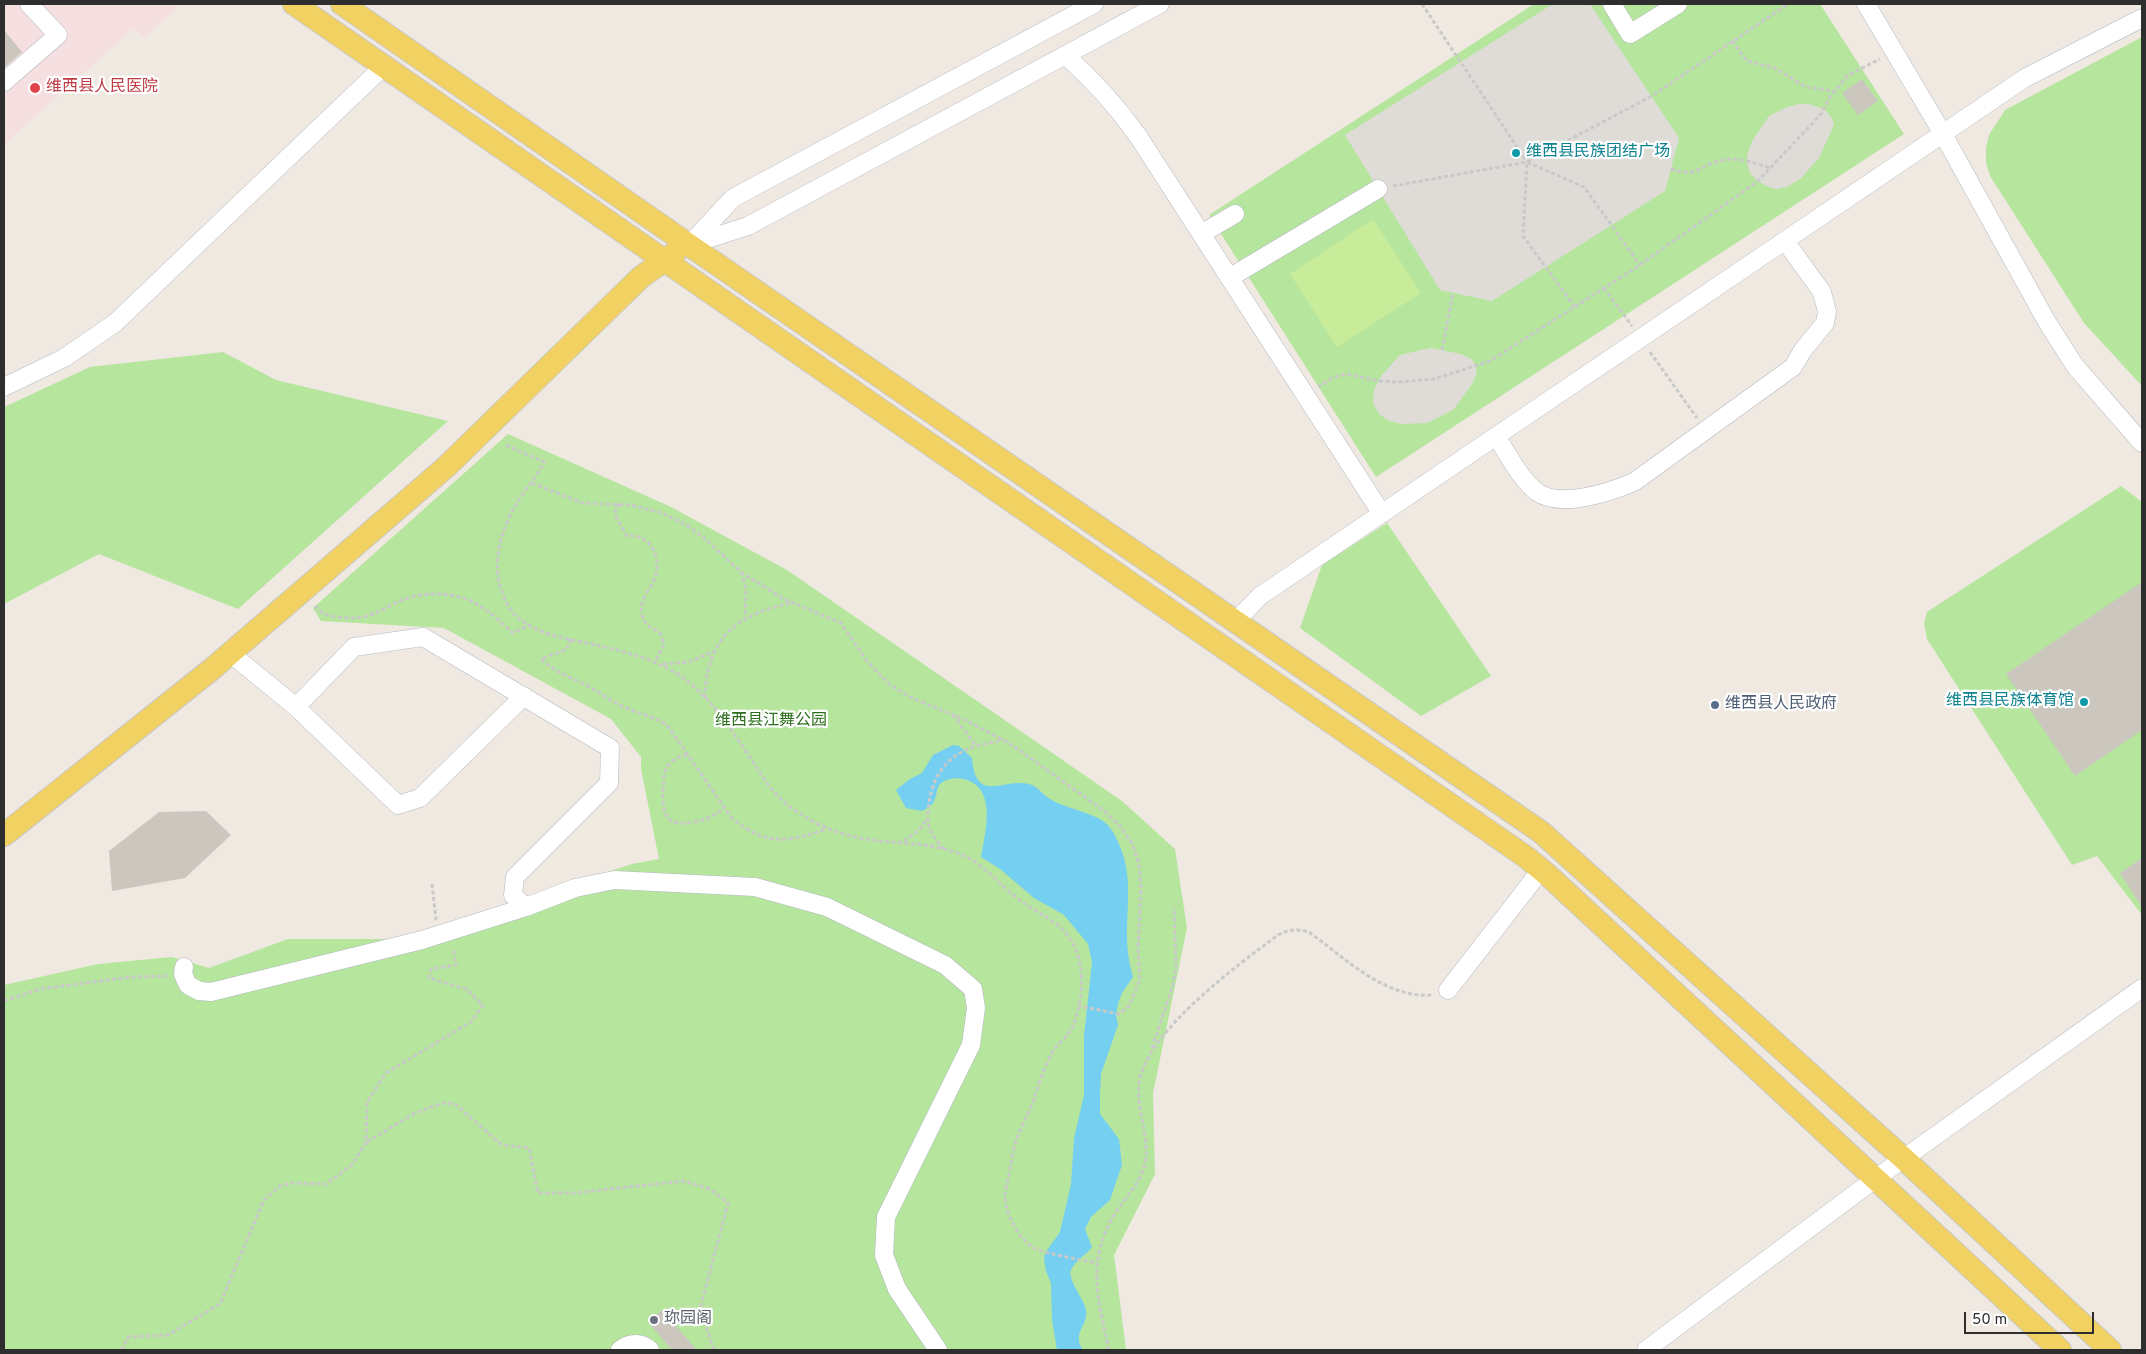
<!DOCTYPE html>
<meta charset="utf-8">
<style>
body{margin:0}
#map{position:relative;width:2146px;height:1354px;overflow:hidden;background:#efe9e1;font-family:Overpass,sans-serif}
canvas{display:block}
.frame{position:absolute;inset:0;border:5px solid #2e2e2e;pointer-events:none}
.scale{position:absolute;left:1964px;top:1312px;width:130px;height:22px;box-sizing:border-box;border:2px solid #2e2e2e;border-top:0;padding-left:6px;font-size:15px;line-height:18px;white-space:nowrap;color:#2e2e2e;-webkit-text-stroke:4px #fff;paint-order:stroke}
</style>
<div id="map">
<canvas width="2146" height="1354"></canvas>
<div class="frame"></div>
<div class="scale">50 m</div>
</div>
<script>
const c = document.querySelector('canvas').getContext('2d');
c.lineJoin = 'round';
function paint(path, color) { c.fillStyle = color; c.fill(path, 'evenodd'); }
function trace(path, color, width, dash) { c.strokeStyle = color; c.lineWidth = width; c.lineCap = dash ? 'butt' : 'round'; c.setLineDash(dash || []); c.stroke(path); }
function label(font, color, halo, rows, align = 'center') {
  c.font = font + ' Overpass,"Noto Sans SC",sans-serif'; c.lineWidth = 4.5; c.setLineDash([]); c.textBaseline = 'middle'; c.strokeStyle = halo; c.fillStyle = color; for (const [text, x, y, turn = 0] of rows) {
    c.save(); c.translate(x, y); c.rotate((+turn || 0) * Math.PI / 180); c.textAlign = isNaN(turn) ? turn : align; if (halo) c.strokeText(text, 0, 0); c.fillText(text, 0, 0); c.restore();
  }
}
paint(new Path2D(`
 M4,4H181L145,37L133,29L4,144Z`), '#f5dfe0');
paint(new Path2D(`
 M1534,4H1820L1904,134L1376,477L1209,215Z
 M2142,37V386L2084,323L1990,176L1986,163V148L1989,135L2005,110Z
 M223,352L276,380L448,421L238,609L99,554L4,604V407L90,367Z
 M508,434L671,507L787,570L1122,801L1175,849L1187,928L1153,1093L1155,1174L1114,1255L1126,1350H4V985L98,964L172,957L209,968L288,939H404L632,864L659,859L641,769V757L611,719L444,628L321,621L313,608Z
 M2121,486L2142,502V915L2097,856L2072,865L1927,639L1924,623L1927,612Z
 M1387,523L1491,676L1421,716L1300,628L1322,565Z`), '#b6e59e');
paint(new Path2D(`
 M1373,219L1421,293L1337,347L1290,274Z`), '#c9ec9a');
paint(new Path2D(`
 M1553,4H1590L1679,138L1665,191L1492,301L1440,290L1345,135Z
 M1799,104H1808L1824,109L1831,117L1834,123L1832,129L1819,158L1801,178L1787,187L1777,189L1768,187L1758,181L1750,173L1748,167L1747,156L1752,141L1769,116L1787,107Z
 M1430,348L1461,354L1473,360L1477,372L1472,384L1453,410L1427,423L1402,424L1389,421L1379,414L1373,403L1374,390L1381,376L1400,355Z`), '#dfdcd8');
paint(new Path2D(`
 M953,745L959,746L972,758C976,807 1005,775 1032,785C1039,788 1043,795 1050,799C1065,808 1089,812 1103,821C1111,827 1114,833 1118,842C1133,873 1127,903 1127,936C1127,950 1129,964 1133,977L1122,993L1118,1004L1116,1015L1118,1025L1101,1074L1100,1093V1114L1119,1139L1122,1165L1110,1200L1091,1217L1085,1229L1092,1247C1087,1254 1074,1262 1071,1270C1067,1279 1084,1299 1086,1310C1089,1325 1071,1333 1083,1350H1057L1052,1320L1051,1283L1046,1271L1044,1259L1045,1253L1060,1232L1071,1184L1074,1138L1084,1095V1036L1092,962L1088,944L1064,915L1034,898L1000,869L981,857C985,835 997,790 967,780C959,777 951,778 944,781C935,786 938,794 934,801C932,806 926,809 922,811L906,808L896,790L910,779L922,773L933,755Z`), '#75cff0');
paint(new Path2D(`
 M4,30L22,52L4,68Z
 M1862,79L1878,101L1858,115L1842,93Z
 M2142,582V730L2075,776L2006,674Z
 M206,811L231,835L185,878L112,891L109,851L159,812Z
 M2142,858V907L2120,873Z
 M662,1310L697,1350H672L648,1322Z`), '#cbc7bf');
const minor = new Path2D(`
 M1612,4L1630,34L1678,4
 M1866,4L1943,134L2047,322L2075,366L2142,443
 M1065,55C1093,80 1116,105 1138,136L1382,514
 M4,82L58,35L29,4
 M1201,234L1235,214
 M691,243L733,198L1094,4
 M689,245L748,226L1160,4
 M1229,278L1378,189
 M4,387L64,358L115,323L384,66
 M1496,436C1508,454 1520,479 1537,492C1561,509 1610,492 1634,482L1793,367L1803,350L1825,323L1827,312L1822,292L1785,241
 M1236,621L1260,596L2025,78L2142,18
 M230,653L296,707L398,805L420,798L524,696
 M296,707L354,647L423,637L610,748L609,783L515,877L513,895L526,907L575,888L614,880L755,887L827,907L945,965L973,989L976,1008L971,1045L886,1217L884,1255L897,1289L938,1350
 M184,967L183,974L188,985L199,991L211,992L422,940L526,907
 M1448,990L1541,870
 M620,1350C630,1342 641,1342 650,1350
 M1646,1350L1875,1179L2142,988`);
const major = new Path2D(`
 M294,4L1526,857L1550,877L2060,1350
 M342,4L689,245L1541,832L1903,1158L2110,1350
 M4,835L212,669L446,467L641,277L675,253`);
trace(minor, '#b4b7c1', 19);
trace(major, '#c9c9c9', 24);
trace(new Path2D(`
 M1422,4L1527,162
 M1732,41L1747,61L1775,68L1806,87L1834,91
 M1671,169C1699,179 1699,164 1724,160C1740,157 1756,164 1771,168
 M1393,186L1527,162L1652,96L1788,4
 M1604,288L1632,326
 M1575,307L1523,236L1527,162L1584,187L1640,265
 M1442,350L1453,293
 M1650,352L1697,418
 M1318,387L1334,377L1347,374L1379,381L1398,382L1434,379L1490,361L1640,265L1758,181L1821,114L1830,97L1848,75L1880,59
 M506,445L544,462C534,482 517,498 508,520C498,543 493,568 502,592C505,600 508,607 514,614C535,636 572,639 600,646C626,652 653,659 676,673C710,695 731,729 753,762C765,780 775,797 793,809C812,822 832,832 855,837C893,846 934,839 970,859C987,868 998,883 1013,895C1041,918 1072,922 1080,964C1084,984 1080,1008 1073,1026C1069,1035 1060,1042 1054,1050C1044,1066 1039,1084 1033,1102C1027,1117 1018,1132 1014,1148C1012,1158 1010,1169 1008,1179C1007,1185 1005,1192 1005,1197C1005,1213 1018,1237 1031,1246C1039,1253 1083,1260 1097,1263
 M532,483L582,503L630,505L662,513L685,524L703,537L741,572L784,599L841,623L867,661L889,684L910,697L965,720L1009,743L1103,810L1120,826L1132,843L1139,864L1141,888L1138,950L1140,980L1129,1006L1119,1014L1079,1006
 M619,504L615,510L617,519L627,536C639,535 648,539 653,549C669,583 633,593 643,618C646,626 654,629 660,633L664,644L655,662
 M741,572L746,589L745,617
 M315,606C323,614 327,616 338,617C373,623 384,604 414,596C429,593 448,593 463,598C483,604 498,620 513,633L529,625
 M571,639L567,649L541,659C558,674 568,676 588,686C601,693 613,703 628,709C641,714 655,717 667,725L731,817C764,846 787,843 826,829
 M663,664L689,662L714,651
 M705,698C706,638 737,614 792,603
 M953,715L976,746L1003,740
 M687,754C680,757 672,759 668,766C663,772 664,781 663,789C662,813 665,828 694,822C707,819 714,817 724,807
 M904,841L918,831L928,818
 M944,849C939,843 933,837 930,830C927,822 928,811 929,803C933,774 948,755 976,746
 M432,884L436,920
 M4,1001L40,989L131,977L168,976
 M1152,1048L1172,988L1176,968L1174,907
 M367,1142L415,1113L443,1103L455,1104L502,1145L529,1148L538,1193H574L684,1181L710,1189L728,1203L700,1309L714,1350
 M122,1350L128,1337L168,1335L220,1304L264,1200L280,1186L291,1183L326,1184L353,1164L366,1142L367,1102L386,1073L471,1022L483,1005L466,989L429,978L431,969L456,965L453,948
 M1109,1350C1098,1301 1086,1262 1114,1215C1124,1199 1139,1185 1144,1167C1152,1143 1136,1111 1139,1084C1145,1032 1238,965 1278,935C1289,929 1298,929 1309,932C1345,958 1385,999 1433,995`), '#c9c9c9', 3, [4, 2.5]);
trace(minor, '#fff', 18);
trace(major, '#f2d163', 22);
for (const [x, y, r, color] of [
 [35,88,6,"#e0444e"],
 [1516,153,5,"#0f9aa8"],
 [2084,702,5,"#0f9aa8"],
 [1715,705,5,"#5c6f8a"],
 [654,1320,5,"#6b7280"]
]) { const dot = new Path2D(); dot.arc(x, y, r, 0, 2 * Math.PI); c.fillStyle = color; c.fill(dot); trace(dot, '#fff', 2); }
label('16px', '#be3a42', '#fff', [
 ["维西县人民医院",46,88]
], 'left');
label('16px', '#0d838f', '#fff', [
 ["维西县民族团结广场",1526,153],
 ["维西县民族体育馆",2074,702,"right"]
], 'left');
label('16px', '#4e5e75', '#fff', [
 ["维西县人民政府",1725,705]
], 'left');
label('16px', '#2c6e1b', '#fff', [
 ["维西县江舞公园",771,722]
]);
label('16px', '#5b616d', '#fff', [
 ["珎园阁",664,1320]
], 'left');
</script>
